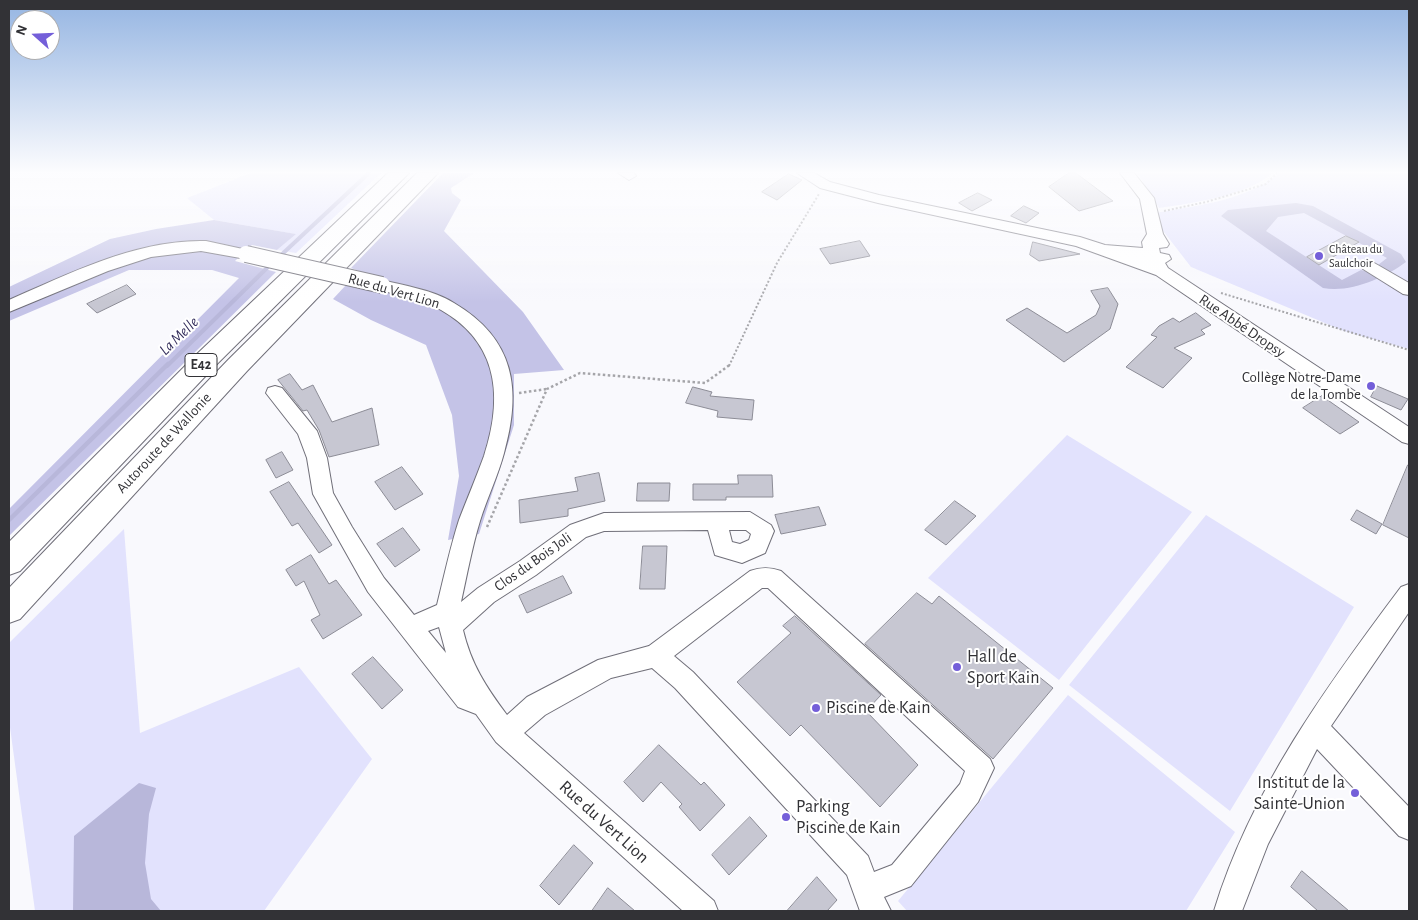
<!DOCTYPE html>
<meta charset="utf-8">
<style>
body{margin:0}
#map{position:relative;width:1418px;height:920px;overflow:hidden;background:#f9f9fd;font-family:"Alegreya Sans",sans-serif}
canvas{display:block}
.frame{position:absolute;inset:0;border:10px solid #323236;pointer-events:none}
.north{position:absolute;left:10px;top:10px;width:50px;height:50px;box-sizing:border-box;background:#fff;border:1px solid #adadaf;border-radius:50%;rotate:290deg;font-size:14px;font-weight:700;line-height:20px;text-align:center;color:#323236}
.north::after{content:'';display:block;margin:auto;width:18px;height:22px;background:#745fd9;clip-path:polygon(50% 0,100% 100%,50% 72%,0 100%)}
</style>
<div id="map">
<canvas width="1418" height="920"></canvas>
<div class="frame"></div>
<div class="north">N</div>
</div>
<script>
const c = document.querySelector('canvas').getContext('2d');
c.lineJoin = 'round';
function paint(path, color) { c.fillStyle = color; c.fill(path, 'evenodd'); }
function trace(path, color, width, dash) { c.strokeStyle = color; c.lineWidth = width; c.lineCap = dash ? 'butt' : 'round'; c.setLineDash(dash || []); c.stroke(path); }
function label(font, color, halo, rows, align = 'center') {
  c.font = font + ' "Alegreya Sans",sans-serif'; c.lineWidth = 4; c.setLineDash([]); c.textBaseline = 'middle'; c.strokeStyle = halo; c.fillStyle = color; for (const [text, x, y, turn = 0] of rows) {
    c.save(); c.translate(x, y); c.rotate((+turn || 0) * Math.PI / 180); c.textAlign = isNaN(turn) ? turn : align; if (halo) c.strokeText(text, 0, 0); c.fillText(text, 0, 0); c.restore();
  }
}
paint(new Path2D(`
 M251,173H381L296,253L277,250L295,234L214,220L187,198Z
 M1137,173H1273C1246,196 1193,203 1159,208Z
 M1279,173H1409V349L1344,331L1191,267L1150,214C1192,206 1245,202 1279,173Z
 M1067,435L1192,512L1059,680L928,578Z
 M1206,515L1354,607L1230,811L1069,685Z
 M124,529L140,733L299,667L372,759L264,911H35L9,720V643Z
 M1068,695L1235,832L1186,911H907L898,901Z`), '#e2e2fd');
paint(new Path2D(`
 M443,173H474L451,188L452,193L461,200L444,231L523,312L564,370L514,374V425L479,534L448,540L459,476L452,415L426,345L371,320L333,299L359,271L351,268Z
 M214,220L296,234L277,250L252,245L235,261L276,272L9,536V509L239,278L212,270H129L9,321V287L110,239L156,229Z`), '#c4c3e7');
paint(new Path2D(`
 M1296,203L1313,206L1401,254L1406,262C1384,278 1351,293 1323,288L1221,216L1228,210ZM1304,213L1387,258L1369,272L1361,270L1342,280L1266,231L1278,217Z
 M139,783L156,788L149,814L145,863L151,899L161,911H73L74,836Z`), '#b8b7da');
trace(new Path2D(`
 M279,257L369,173
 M167,366L271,264`), '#b8b7da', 4);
trace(new Path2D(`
 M9,520L168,364`), '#b8b7da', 4.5);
const building = new Path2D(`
 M1069,173H1076L1113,201L1079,211L1049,187Z
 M789,174L802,180L777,200L762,192Z
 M978,193L992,200L972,211L959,203Z
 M1024,206L1039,213L1026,223L1011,216Z
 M1346,236L1359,242L1319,265L1307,257Z
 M860,241L870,256L830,264L820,249Z
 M1033,242L1080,254L1039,261L1030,255Z
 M127,285L136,294L97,313L87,304Z
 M1108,288L1118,304L1110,329L1064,362L1006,320L1027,308L1067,333L1096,315L1100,306L1091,291Z
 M1196,313L1211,325L1201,330L1205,334L1174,348L1192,358L1163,388L1126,367L1157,337L1151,335L1159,326L1173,318L1179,322Z
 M290,374L302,390L313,385L332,422L372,408L379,445L329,457L319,430L307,410L303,411L278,380Z
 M1377,386L1408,399L1401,410L1371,397Z
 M693,387L712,392L710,396L754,400L752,420L717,417L718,411L686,403Z
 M1322,396L1359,422L1340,434L1303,408Z
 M282,452L293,470L276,478L266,460Z
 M1408,465H1409V538L1383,525Z
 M402,467L423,494L395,510L375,482Z
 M599,473L605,501L568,509V516L520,523L519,500L578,491L575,478Z
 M738,475H772L773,497H726V500H693V484H738Z
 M289,482L332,545L319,553L298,523L292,526L270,492Z
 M638,483H670L669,501H637Z
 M955,501L976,516L946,545L925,530Z
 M819,507L826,525L781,534L775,515Z
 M1357,510L1382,524L1376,534L1351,520Z
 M403,528L420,550L395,567L377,544Z
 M643,546H667L665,589H640Z
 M311,555L329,584L336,580L362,615L323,639L311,620L320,615L304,581L296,586L286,570Z
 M563,576L572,593L527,613L519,596Z
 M917,593L932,604L939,596L1053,688L993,759L865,644Z
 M795,616L881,695L866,711L918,765L880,807L801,725L790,736L737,682L791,633L783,626Z
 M373,657L403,690L382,709L352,674Z
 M659,745L701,785L704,782L725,805L700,831L679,807L682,804L661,782L643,802L624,782Z
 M750,817L767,836L729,875L712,855Z
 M574,845L593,863L559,905L540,886Z
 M1302,871L1349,911H1318L1291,887Z
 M817,877L837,900L827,911H787Z
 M608,888L635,911H592Z`);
paint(building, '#c7c7d2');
trace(building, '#8c8c96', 1);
const minor = new Path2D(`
 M618,173H634L636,176L629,180Z
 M797,173H814L830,182L879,195L1080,237L1105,245L1143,248L1142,242L1147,234L1140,199L1120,173H1134L1154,198L1163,234L1169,244L1167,247L1159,248L1160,253L1169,255L1171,259L1165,263L1168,268L1409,427V444L1402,442L1156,275L1076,246L878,203L820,188Z
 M206,241L252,251L254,254L246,259L201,251L151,257L108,271L9,312V300C70,273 138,239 206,241Z
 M1369,260L1409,283V295L1403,294L1363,269L1361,265L1363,261Z
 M382,280C406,286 433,290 454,303C515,339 522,390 504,453C498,476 487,498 480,521C472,547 467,575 461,602L478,588L520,561L570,525L604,513L750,512L771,525L774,531L765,553L742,563L715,555L708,530L604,531L586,537L536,575L494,602L463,630C471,664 486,687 507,715L527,697L598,660L649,646L750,571C761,567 770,567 781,571L990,759L994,768L978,802L911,886L884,897L891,911H860L847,875L675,688L652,668L611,678L545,715L524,733L714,901L718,911H683L496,742L476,714L458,707L368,592L313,494L307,458L298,434L266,393L268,388L275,386L282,388L317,431L327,458L333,493L352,527L384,578L414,615L437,605C444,577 450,548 459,520C467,499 476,478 484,456C503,398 499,343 441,310C422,299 398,295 376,289L374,285L376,281ZM729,530H746L751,534L749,540L740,544L732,542ZM762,588H768L965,771L960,784L892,865L874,872L868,856L693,672L674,656ZM439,627L446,653L428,631Z
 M1409,584V612L1331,726L1409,807V840L1399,836L1317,749L1268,844L1242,911H1214C1251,790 1326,687 1401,587Z`);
const highway = new Path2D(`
 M388,173H409L216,365L20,571L9,575V542L198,353Z
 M417,173H438L247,371L20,619L9,623V588L229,359Z`);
trace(minor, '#706f79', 2);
trace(highway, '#706f79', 2);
trace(new Path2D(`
 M1164,211L1206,202L1266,184L1277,173
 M1221,293L1409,350
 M729,366L777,263L819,194`), '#a5a5a9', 2, [2, 2]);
trace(new Path2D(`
 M519,393L547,389
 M487,527L547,389L580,373L705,383L731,364`), '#a5a5a9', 2.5, [2.5, 2.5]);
paint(minor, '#fff');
paint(highway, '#fff');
const minorBridge = new Path2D(`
 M246,254L382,285`);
trace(minorBridge, '#706f79', 18, []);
trace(minorBridge, '#fff', 16);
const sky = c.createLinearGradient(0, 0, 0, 302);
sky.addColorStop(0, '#95b5e2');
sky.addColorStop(0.57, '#fcfcfe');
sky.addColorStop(1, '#fcfcfe00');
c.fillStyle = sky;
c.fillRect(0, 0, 1418, 302);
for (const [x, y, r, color] of [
 [1319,256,5,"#745fd9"],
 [1371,386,5,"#745fd9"],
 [957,667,5,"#745fd9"],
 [816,708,5,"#745fd9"],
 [1355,793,5,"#745fd9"],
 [786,817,5,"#745fd9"]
]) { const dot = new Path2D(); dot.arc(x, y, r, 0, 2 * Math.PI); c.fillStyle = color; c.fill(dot); trace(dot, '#fff', 2); }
label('12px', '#323236', '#fff', [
 ["Château du",1329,249],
 ["Saulchoir",1329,263]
], 'left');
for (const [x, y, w] of [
 [201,365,32]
]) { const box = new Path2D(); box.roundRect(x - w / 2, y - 11.5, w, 23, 4); c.fillStyle = '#fff'; c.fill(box); trace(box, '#323236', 1); }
label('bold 14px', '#323236', null, [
 ["E42",201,365]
]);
label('15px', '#323236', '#fff', [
 ["Rue du Vert Lion",394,291,16],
 ["Rue Abbé Dropsy",1242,326,34],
 ["Autoroute de Wallonie",164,443,-47],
 ["Clos du Bois Joli",533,562,-35]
]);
label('15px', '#323236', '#fff', [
 ["Collège Notre-Dame",1361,377],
 ["de la Tombe",1361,394]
], 'right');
label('italic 16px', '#332d5b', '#fff', [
 ["La Melle",179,336,-44]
]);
label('18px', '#323236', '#fff', [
 ["Hall de",967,657],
 ["Sport Kain",967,678],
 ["Piscine de Kain",826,708],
 ["Institut de la",1345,783,"right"],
 ["Sainte-Union",1345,804,"right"],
 ["Parking",796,807],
 ["Piscine de Kain",796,828]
], 'left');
label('18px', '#323236', '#fff', [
 ["Rue du Vert Lion",604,822,42]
]);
</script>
